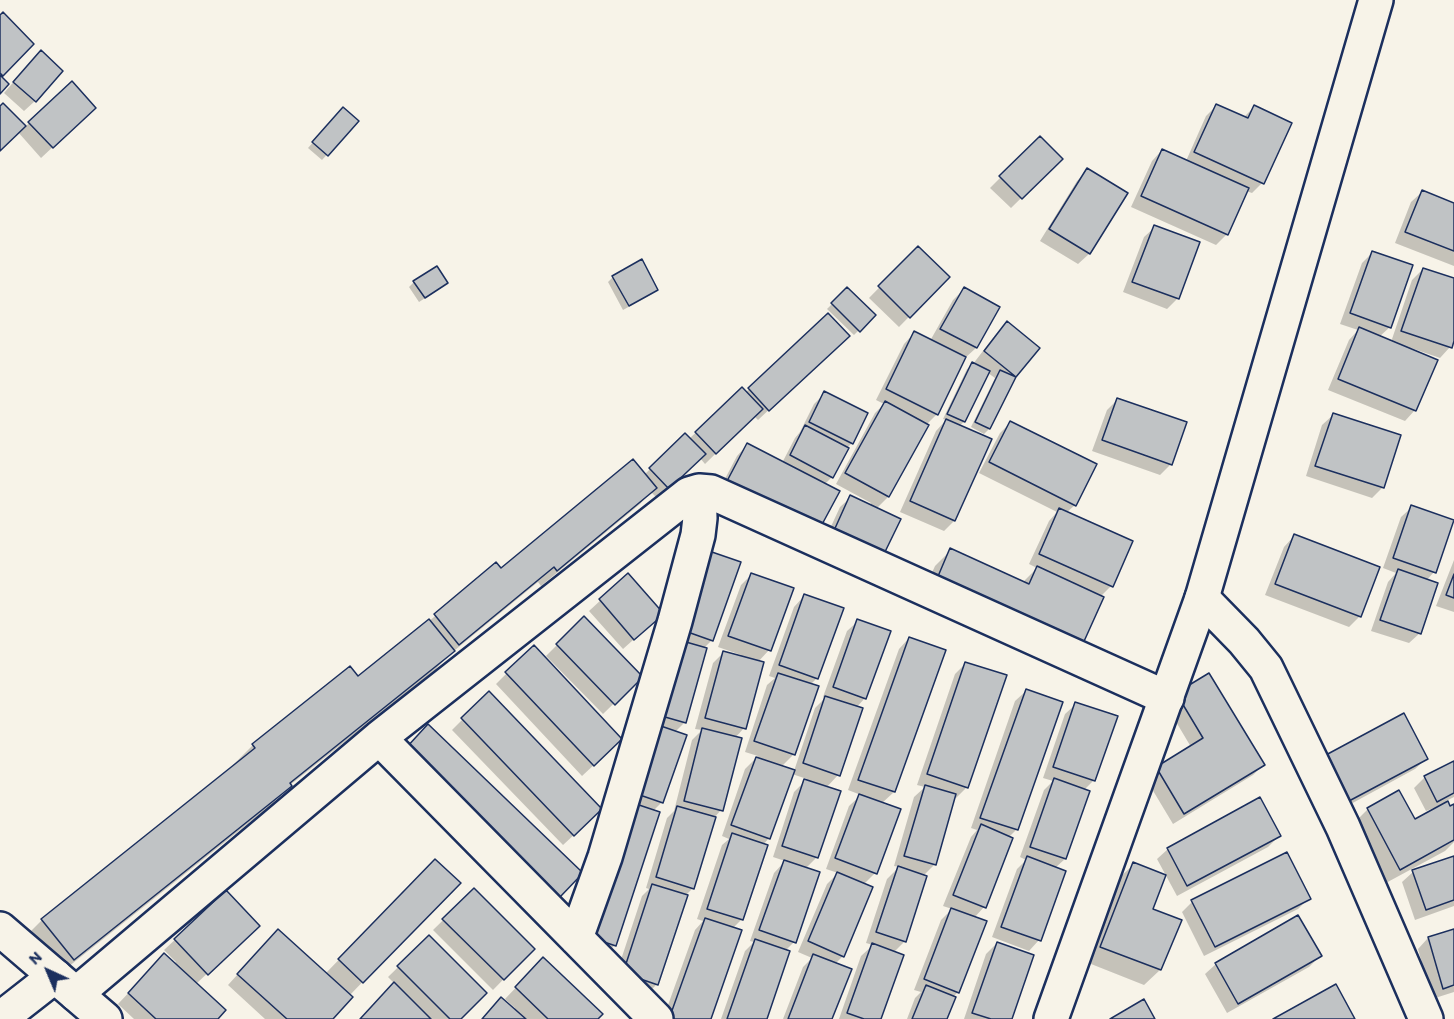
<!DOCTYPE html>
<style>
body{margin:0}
#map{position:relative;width:1454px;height:1019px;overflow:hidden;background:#f7f3e8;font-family:Itim,sans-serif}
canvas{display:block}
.north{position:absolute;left:18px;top:941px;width:60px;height:60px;-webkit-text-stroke:4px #f7f3e8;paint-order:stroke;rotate:316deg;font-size:16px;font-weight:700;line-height:24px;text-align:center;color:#1b2f5e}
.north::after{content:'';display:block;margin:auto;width:21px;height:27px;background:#1b2f5e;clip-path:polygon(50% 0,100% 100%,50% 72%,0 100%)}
</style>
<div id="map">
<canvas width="1454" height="1019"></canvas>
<div class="north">N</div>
</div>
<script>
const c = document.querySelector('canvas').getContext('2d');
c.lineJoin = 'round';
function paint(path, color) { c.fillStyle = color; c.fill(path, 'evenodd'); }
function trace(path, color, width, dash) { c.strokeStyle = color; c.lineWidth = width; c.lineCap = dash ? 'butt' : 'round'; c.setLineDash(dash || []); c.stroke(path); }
paint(new Path2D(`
 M30,63L35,101L24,111L4,93Z
 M72,83L84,118L41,158L18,132L0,149V108L3,105L25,127Z
 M1216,106L1243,118L1254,107L1262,183L1252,193L1246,191L1227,234L1216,245L1131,207L1152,161L1162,150L1186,161L1206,116Z
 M338,114L357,122L322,160L308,148Z
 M1040,138L1061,159L1011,208L990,188Z
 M1088,170L1126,194L1089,254L1078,264L1040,241L1077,181Z
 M1422,192L1454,205V266L1395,243L1411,202Z
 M1155,227L1178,298L1167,309L1123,292L1144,237Z
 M918,248L948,277L899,327L869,298Z
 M1373,252L1390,327L1379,337L1391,342L1412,280L1423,269L1454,280V336L1450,347L1440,358L1411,348L1415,410L1405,421L1328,390L1349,340L1358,330L1340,324L1362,263Z
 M613,277L657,289L652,294L623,310L608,282Z
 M414,282L446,283L441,288L419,302L409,287Z
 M847,289L874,315L854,335L827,309Z
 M964,289L998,308L976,348L965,358L937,414L926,425H927L888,497L876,509L822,546L840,507L851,497L869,506L871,503L836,484L875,413L884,404L876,400L904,344L914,333L930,341L953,300Z
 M828,315L837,346L758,420L754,416L705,464L700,458L658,499L651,492L640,504L541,586L538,582L449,655L433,672L290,785V786L270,806L53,979L22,940L42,920L234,767L233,765L253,745L358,678L427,623L496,564L501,570L644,475L685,435L689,439L742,389L746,392Z
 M1007,323L1038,348L1014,378L989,429L984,434L971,427L995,378L988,373L964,422L959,426L954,521L944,531L900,512L936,431L946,420L943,419L967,369L973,364L996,334Z
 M825,393L852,443L848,447L832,477L824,485L717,494L737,456L747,445L782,463L795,438L800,432L814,404Z
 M1117,400L1171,464L1160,475L1092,451L1107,410Z
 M1333,415L1383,487L1372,498L1306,476L1322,425Z
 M1010,423L1075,505L1066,513L1111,586L1100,597H921L935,566L951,550L1023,582L1037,568L1029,564L1049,521L1057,512L979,473L1000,433Z
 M1412,507L1434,572L1426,581L1420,633L1409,643L1371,631L1388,582L1396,573L1383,568L1401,517Z
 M1294,536L1360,616L1349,627L1265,595L1284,547Z
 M1454,560V612L1436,606Z
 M699,563L712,640L703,649L685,722L675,732L662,802L653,811L615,945L604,955L579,948Z
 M752,574L792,588L769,650L758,662L744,728L735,738L721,810L714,818L693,888L685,896L657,984L646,995L613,984L642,896L649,889L646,888L667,818L674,811L692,740L702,730L695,729L713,663L724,652L740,657L741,655L718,647L741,585Z
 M628,575L651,624L623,649L589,611Z
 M804,596L817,678L810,685L794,754L781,767L794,771L815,708L825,698L823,697L847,631L858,621L865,698L856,708L838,775L826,788L817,857L805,869L794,942L785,951L765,1019H721L745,951L754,942L750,941L774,873L785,861L773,857L794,792L807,779L792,774L769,838L763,845L742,919L732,929L709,1019H663L695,930L703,921L697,919L722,845L729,839L722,836L745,769L758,756L745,752L767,685L775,678L769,676L794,607Z
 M584,618L641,677L603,714L546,656Z
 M909,638L944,651L894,792L881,804L875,873L863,885L843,956L835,964L830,1019H783L803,967L812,958L798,952L827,884L838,873L826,869L849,806L861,795L848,790L899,649Z
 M966,663L967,787L956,798L954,797L935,864L923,876L905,941L893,953L879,1019H839L861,956L873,945L866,943L887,879L899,867L894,866L914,797L925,787L917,785L955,674Z
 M507,673L610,750L582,776L496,684Z
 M1026,691L1017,829L1009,837L1011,839L984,907L974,918L958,992L953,997L946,1019H907L915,998L921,992L914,990L941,920L952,909L943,906L971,837L977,830L971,828L1015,701Z
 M489,693L590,820L563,845L452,730Z
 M1176,694L1263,765L1253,775L1173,824L1146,779L1156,768L1191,747L1166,705Z
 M1076,704L1094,780L1084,790L1088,792L1065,859L1055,868L1039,940L1029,951L992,937L1017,869L1026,860L1020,857L1044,790L1053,781L1043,778L1065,714Z
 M1325,757L1426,759L1415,769L1338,811Z
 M1454,762V797L1446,801L1449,808L1454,805V842L1445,851L1384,884L1352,825L1368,809L1399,792L1414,821L1435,810L1434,808L1426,811L1414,788L1425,777Z
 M1279,836L1268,847L1177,896L1157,859L1168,849Z
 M1454,857V906L1415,920L1402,882L1413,872Z
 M1134,864L1151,910L1180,921L1160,970L1144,985L1086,962L1118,879Z
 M419,877L458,883L349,996L331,1019H265L228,985L267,942L325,974Z
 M474,890L533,949L493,990L433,930Z
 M226,892L247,936L196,984L216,1019H134L118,1004L154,966L174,964L176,962L164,950Z
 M1309,898L1298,909L1204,956L1182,912L1192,902Z
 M1454,930V992L1432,999L1418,949L1428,938Z
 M429,937L459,1019H360L395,984L388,977Z
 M997,943L1011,1019H964L986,954Z
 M1320,956L1309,967L1227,1013L1205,974L1216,964Z
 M543,959L596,1019H482L513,1010L515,1008L505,999Z`), '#0003');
const building = new Path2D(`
 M3,12L34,44L3,76L0,73V15Z
 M41,50L63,71L36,102L13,82Z
 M0,75L9,84L0,94Z
 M72,81L96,108L53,148L28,122Z
 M3,103L26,126L0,151V106Z
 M1216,104L1248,118L1254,105L1292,123L1264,184L1194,152Z
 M343,107L359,121L328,156L312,142Z
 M1040,136L1063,159L1022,199L999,176Z
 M1162,149L1249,188L1228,235L1141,196Z
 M1087,168L1128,193L1090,254L1049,229Z
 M1422,190L1454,203V251L1405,232Z
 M1154,225L1200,242L1179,299L1132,282Z
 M918,246L950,277L910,318L878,286Z
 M1372,251L1413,265L1391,328L1350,313Z
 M642,259L658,290L629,306L612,276Z
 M437,266L448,283L425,298L413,281Z
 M1423,268L1454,278V341L1452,348L1401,331Z
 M847,287L876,315L860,332L831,303Z
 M964,287L1000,307L977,348L940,329Z
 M828,313L850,336L769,411L748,388Z
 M1007,321L1040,348L1016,377L984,351Z
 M1359,327L1438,360L1416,411L1338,379Z
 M914,331L966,357L938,415L886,389Z
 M972,362L990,371L965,422L947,414Z
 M1000,370L1016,377L990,429L975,422Z
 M742,387L763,409L716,454L695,432Z
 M824,391L868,413L853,444L809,422Z
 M1117,398L1187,422L1172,465L1102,440Z
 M885,401L929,425L889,497L845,473Z
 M1333,413L1401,435L1384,488L1315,466Z
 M946,419L992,439L955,521L910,501Z
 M1010,421L1097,464L1076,506L989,462Z
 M805,425L849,448L833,478L790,455Z
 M685,433L706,454L669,489L649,468Z
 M747,443L840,491L819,530L726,483Z
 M633,459L657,488L557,571L554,567L459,645L434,614L496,562L501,568Z
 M850,495L901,519L882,558L832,535Z
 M1411,505L1454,520L1436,573L1393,558Z
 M1059,508L1133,541L1113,587L1039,554Z
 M1294,534L1380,567L1361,617L1275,584Z
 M950,548L1029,584L1037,566L1104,597L1081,648L936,581Z
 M709,551L741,562L713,641L682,630Z
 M1398,569L1438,583L1421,634L1380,620Z
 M628,573L664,614L634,640L599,599Z
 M751,573L794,588L771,651L728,636Z
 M1454,574V598L1446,595Z
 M804,594L844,608L818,679L779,665Z
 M584,616L643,677L615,705L556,644Z
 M429,619L455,651L290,783L292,786L74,960L41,919L255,748L252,744L350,666L358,676Z
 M857,619L891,631L866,699L833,687Z
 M909,637L946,650L895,792L858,780Z
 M679,640L707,648L686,723L658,715Z
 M534,645L622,739L594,766L505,672Z
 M723,651L764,662L746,729L705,718Z
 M965,662L1007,675L968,788L927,774Z
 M778,673L819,686L795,755L754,741Z
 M1209,673L1265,765L1184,814L1156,767L1203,738L1176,693Z
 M1026,689L1063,702L1018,830L980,818Z
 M489,691L602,809L574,836L461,718Z
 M825,696L863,708L840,776L803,763Z
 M1075,702L1118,716L1095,781L1053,767Z
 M1404,713L1428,759L1349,801L1324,756Z
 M428,724L583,873L560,897L406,748Z
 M658,725L687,735L663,803L634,793Z
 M702,728L742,738L723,811L684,801Z
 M756,757L795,770L770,839L731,825Z
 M1454,761V793L1437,802L1424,776Z
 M1054,778L1090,791L1066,859L1030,847Z
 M804,779L841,791L818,858L782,846Z
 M925,785L956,794L936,865L904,856Z
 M1399,790L1415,819L1448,801L1450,806L1454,804V840L1400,870L1367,808Z
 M859,794L901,809L877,874L835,858Z
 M1260,797L1281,836L1187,886L1167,848Z
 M633,803L660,812L616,946L589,937Z
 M677,806L716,817L694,889L656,877Z
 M981,824L1013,838L986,908L953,895Z
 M732,833L768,845L743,920L707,909Z
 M1287,852L1311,899L1215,947L1191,900Z
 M1027,856L1066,871L1041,941L1001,927Z
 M1454,856V900L1426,910L1412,870Z
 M435,859L461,883L363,983L338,959Z
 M784,860L820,872L796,943L759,930Z
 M1133,862L1166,875L1153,909L1182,920L1161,970L1100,947Z
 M898,866L927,876L906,942L876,932Z
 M837,872L873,887L844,957L808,941Z
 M652,884L688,895L658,985L623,973Z
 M474,888L535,949L504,980L442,919Z
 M226,890L260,926L208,975L174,939Z
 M951,908L987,921L959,993L924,979Z
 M1298,915L1322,956L1238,1004L1215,963Z
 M705,918L742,930L711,1019H669Z
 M278,929L353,997L333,1019H287L237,974Z
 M1454,929V985L1443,989L1428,937Z
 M429,935L487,993L461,1019H450L397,966Z
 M755,939L790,951L767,1019H727Z
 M997,942L1034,955L1012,1019H991L972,1013Z
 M872,943L904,955L881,1019H864L847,1013Z
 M164,953L226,1010L218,1019H156L128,993Z
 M813,954L852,969L832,1019H788Z
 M543,957L603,1014L598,1019H548L515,987Z
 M394,982L431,1019H360Z
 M1336,984L1355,1019H1273Z
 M926,985L956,997L947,1019H912Z
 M501,997L526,1019H482Z
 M1144,999L1155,1019H1110Z`);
paint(building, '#c0c3c5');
trace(building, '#1b2f5e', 1.5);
const minor = new Path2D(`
 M1202,598L1244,641L1266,668L1343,827L1426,1019
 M379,738L656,1019
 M576,938L605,857L675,621L698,535L700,518L699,491
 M76,994L379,738L689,494L699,491L711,492L1167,698
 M0,1019L55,976`);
const tertiary = new Path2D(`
 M0,929L105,1019`);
const secondary = new Path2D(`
 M1051,1019L1202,598L1376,0`);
trace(minor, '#1b2f5e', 38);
trace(tertiary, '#1b2f5e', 38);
trace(secondary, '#1b2f5e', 38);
trace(minor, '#f7f3e8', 33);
trace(tertiary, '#f7f3e8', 33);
trace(secondary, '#f7f3e8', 33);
</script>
